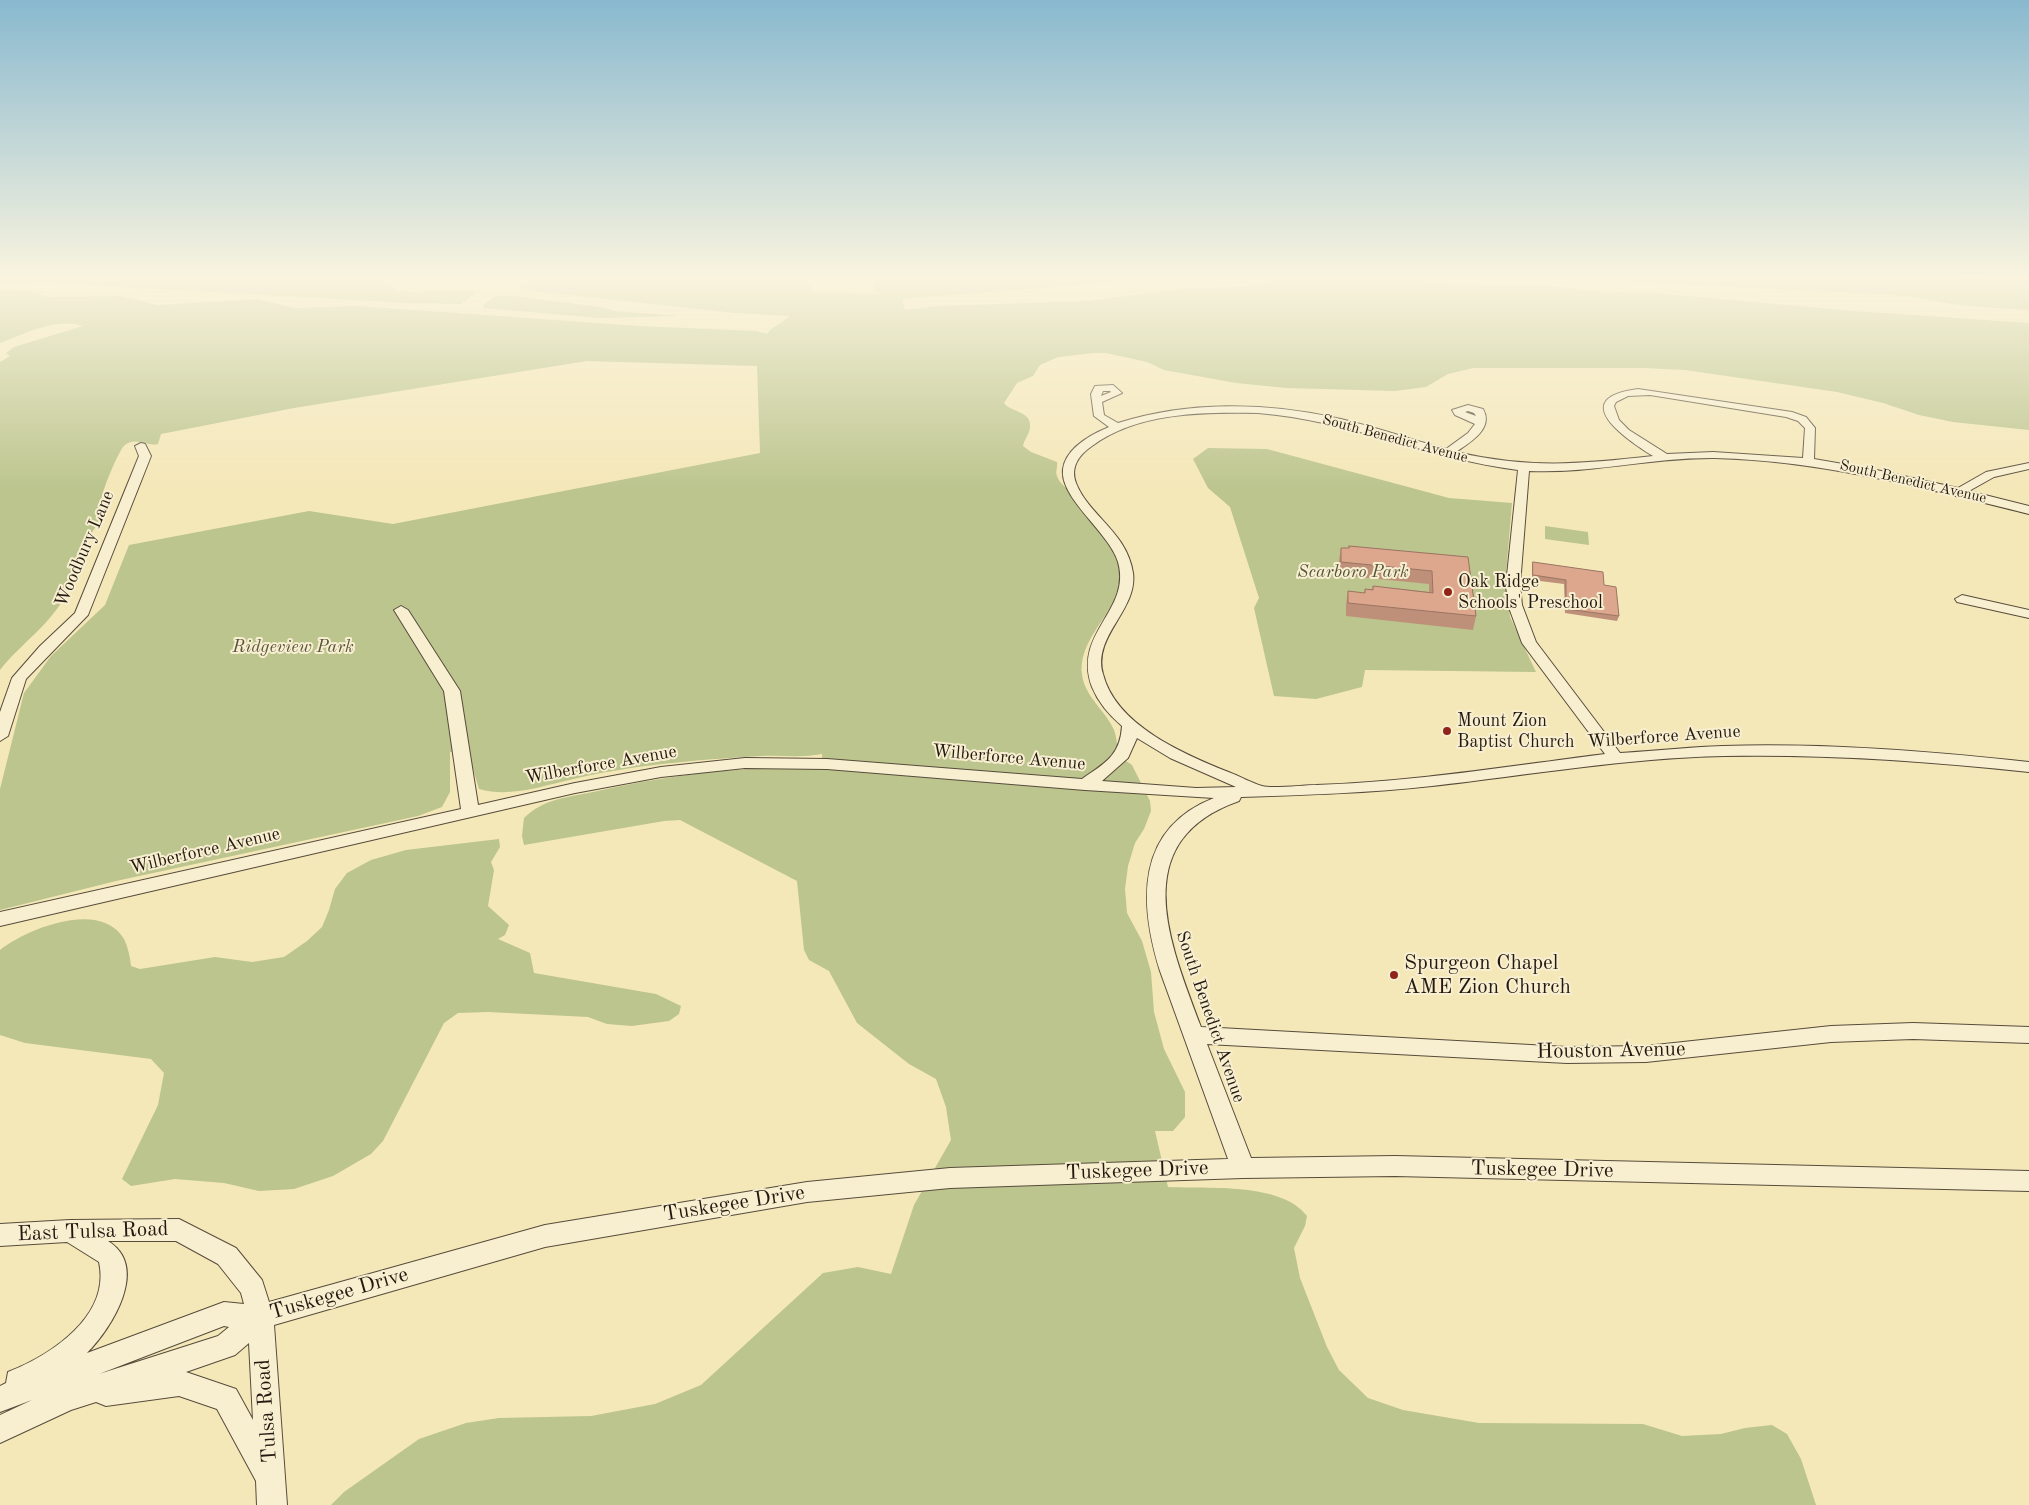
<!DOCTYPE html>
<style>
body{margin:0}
canvas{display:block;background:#f4e7b8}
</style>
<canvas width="2029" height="1505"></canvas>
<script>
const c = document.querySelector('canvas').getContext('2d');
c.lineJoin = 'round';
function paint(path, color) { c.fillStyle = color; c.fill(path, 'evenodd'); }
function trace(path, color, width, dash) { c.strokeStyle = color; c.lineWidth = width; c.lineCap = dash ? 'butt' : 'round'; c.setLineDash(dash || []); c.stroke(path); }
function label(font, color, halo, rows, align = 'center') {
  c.font = font + ' "Old Standard TT",serif'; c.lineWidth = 4; c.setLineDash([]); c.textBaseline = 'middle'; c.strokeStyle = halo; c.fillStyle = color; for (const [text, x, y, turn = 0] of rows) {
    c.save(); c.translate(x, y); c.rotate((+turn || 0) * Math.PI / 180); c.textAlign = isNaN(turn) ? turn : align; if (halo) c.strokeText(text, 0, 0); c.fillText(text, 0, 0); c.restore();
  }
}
paint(new Path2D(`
 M0,277H351L389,283L397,290L413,292L448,290L477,292L461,304L406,303L49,283L0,284Z
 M574,277H803L815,293L880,294L874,290L873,277H1179L902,299L905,310L936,306L1085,301L1189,288L1238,287L1306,277H1370L1473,285H1546L1592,291L1654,293L1855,311L2029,323V430L1953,422L1919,415L1883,403L1837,392L1685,370L1643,368H1473L1448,374L1426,387L1395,391L1286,388L1236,383L1164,370L1147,362L1106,353H1093L1058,357L1040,365L1033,376L1017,383L1004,403C1010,412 1032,411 1030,427C1030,433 1024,440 1023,446L1031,452L1057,462C1058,467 1055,472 1057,476C1059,483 1067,488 1071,493C1087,512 1115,542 1119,566C1127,608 1078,633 1082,674C1084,696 1106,711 1114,730C1117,737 1117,748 1119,756L1132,765L1150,801L1151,811L1144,829L1135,843L1128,866L1125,889L1127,913L1142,941L1151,972L1154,1012L1164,1049L1185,1092V1117L1173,1131H1155L1168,1187C1208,1189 1281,1182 1307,1216L1305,1226L1294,1248L1300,1278L1327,1347L1339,1370L1368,1398L1403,1410L1479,1423L1643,1424L1682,1436L1721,1434L1745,1428L1772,1425L1787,1434L1801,1459L1816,1505H331L344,1492L419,1439L466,1423L499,1418L591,1416L655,1404L701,1385L823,1273L858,1267L891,1274L914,1205L951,1140L946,1107L936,1079L909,1064L857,1023L829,971L809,960L804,950L797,881L680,820L664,821L524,845L522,836L524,818C543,799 568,797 593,792C669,775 746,765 823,769L822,754C802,758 782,755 761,756C696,760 628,765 565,781C536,788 508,797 479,789L468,752H450V792L442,807L418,816L116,881L0,910V789L24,693L51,656L105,605L129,545L309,511L393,524L760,453L757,366L587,361L294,408L161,434L158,444C146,447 134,435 123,447C116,457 103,489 101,500C101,505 103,511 101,515C98,526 89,535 84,545C76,560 74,577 67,592C53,623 20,644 0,670V362L10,356L6,353L14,347L83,326C57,317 24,334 0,343V289L30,291L48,297L120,296L158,305L257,299L295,308L358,306L640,326L756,331L767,334L770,330L790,316L735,313L531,291L517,287C533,276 556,283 574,277Z
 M1528,277H1914L2029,282V310L1966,306L1897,295Z
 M496,296H517L607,308L614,311L680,316L600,318L483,308V305Z
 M1208,448L1267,449L1449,498L1512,503L1506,574L1510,617L1536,672L1365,670L1362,687L1316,699L1274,696L1254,608L1259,598L1230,507L1208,488L1193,459Z
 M1545,526L1588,532L1589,545L1545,539Z
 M499,839L500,847L491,862L494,870L488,906L509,925L505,935L498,939L530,953L534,973L656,994L681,1006L679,1014L669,1021L632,1026L607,1024L588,1017L488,1012L458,1013L444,1023L383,1141L371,1154L333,1176L294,1189L259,1191L224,1183L175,1179L131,1186L122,1179L158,1105L164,1073L151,1059L25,1043L0,1035V950C27,929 100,899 124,939C128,947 130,957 131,966L140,969L215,957L252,962L284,957L307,941L322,927L329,910L335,889L347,873L371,860L406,850Z`), '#bcc58e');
const minor = new Path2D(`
 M1968,277H2029V281L1972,279Z
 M1113,385L1122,393L1102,402L1104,415L1118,423C1187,401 1266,402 1336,418C1373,426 1409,439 1446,449L1468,433L1475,424L1455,415L1452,410L1468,405L1483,409C1494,428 1471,442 1456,452C1530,469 1580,464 1653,456C1624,438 1567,398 1638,389L1792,412L1806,417L1815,428L1814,459L1872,469L1958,488L1986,472L2029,463V469L1994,477L1969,491L2029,506V514C1925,488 1823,461 1715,458C1653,457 1592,474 1529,471L1520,585L1522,605L1536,642L1620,753C1654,751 1689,747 1723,746C1825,743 1927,751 2029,762V772C1928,761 1826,754 1724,756C1626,758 1529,775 1432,786C1368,793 1305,795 1241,797L1239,801C1125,841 1170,944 1201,1027L1567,1047L1646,1046L1831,1026L1913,1023L2029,1027V1043L1913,1039L1831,1042L1646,1062L1567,1063L1207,1044L1251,1158L1395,1156L2029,1171V1191L1395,1176L1243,1178L950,1188L807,1202L545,1247L274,1325L287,1505H257L256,1481L217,1409L179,1396L106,1406L96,1402L71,1410L0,1443V1415L32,1400L0,1412V1386L6,1383L8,1372C51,1355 111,1316 99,1262L67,1242L0,1246V1224L70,1220L179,1219L236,1248L262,1280L269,1302L545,1225L807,1182L950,1168L1228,1159L1160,971C1139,903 1135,829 1214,798L1085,790L827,769L745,768L661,777L575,793L0,926V912L461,809L444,691L394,610L401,606L408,610L460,691L478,805L575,783L661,767L745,758L827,759L1082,779C1105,763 1120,756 1122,726C1110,716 1098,702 1092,687C1072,632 1132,611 1118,562C1109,532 1059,498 1063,469C1066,448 1092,434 1109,427L1094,416L1091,394L1095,386ZM1103,391H1110L1111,392L1101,396ZM1650,395L1786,417L1798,421L1805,428L1803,458L1713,452L1667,454L1629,430L1619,420L1614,406L1616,402L1628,396ZM1468,411L1474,413L1476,416L1465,412ZM1258,413C1349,420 1429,459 1518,470L1506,585L1508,605L1522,643L1605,754C1509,766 1413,782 1316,785C1304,785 1272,789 1262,786C1252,783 1241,777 1231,773C1186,755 1116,726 1103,674C1092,636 1138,610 1133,573C1127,532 1089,516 1076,483C1070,467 1079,455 1092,446C1138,412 1203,412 1258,413ZM1137,738L1170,758L1236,787L1196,788L1102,781L1128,758ZM108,1241H176L218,1264L241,1293L244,1304L224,1302L87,1353C112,1328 150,1267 108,1241ZM224,1326L229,1327L218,1336L99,1374ZM249,1343L253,1420L236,1389L186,1372L235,1355Z
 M141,443L145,444L151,456L88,615L26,679L8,736L0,741V712L12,678L40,646L75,613L139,456L135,446Z
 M1962,595L2029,610V618L1957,602L1955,599Z`);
trace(minor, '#574c3b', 2);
paint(minor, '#f8efd1');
paint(new Path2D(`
 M1349,546L1468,557L1476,616L1473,630L1346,616V605L1348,591L1364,593L1365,589H1372L1373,586L1429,592V584L1339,575V561L1341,548H1349Z
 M1533,562L1604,585L1619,616L1617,621L1565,613L1564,584L1532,580V567Z`), '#be9079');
const building = new Path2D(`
 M1349,546L1468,557L1476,616L1348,603V591L1365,593V589L1373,590V586L1433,593L1432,571L1341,562V548H1349Z
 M1533,562L1603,572L1604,585L1616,587L1619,616L1566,609V580L1533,575Z`);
paint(building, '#dda78d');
trace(building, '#9b7563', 1);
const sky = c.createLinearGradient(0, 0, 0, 488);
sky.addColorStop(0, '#89b9cf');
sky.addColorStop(0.57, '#faf4df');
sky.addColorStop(1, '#faf4df00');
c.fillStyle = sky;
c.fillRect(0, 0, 2029, 488);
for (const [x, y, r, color] of [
 [1448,592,5,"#8f2418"],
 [1447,731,5,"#8f2418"],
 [1394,975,5,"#8f2418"]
]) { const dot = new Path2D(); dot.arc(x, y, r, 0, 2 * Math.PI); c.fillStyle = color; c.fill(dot); trace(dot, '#f8efd1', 2); }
label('15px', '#231911', '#f8efd1', [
 ["South Benedict Avenue",1395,439,15],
 ["South Benedict Avenue",1913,482,13]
]);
label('18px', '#231911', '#f8efd1', [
 ["Woodbury Lane",85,549,-67],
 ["Wilberforce Avenue",1664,737,-4],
 ["Wilberforce Avenue",1009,758,5],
 ["Wilberforce Avenue",601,765,-10],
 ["Wilberforce Avenue",205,851,-13],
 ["South Benedict Avenue",1210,1017,71]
]);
label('italic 18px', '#59553d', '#f8efd1', [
 ["Scarboro Park",1353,572],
 ["Ridgeview Park",293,647]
]);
label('18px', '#231911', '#f8efd1', [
 ["Oak Ridge",1458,582],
 ["Schools' Preschool",1458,603],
 ["Mount Zion",1457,721],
 ["Baptist Church",1457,742]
], 'left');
label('21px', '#231911', '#f8efd1', [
 ["Spurgeon Chapel",1404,963],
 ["AME Zion Church",1404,987]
], 'left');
label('21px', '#231911', '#f8efd1', [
 ["Houston Avenue",1611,1051,-1],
 ["Tuskegee Drive",1542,1170,1],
 ["Tuskegee Drive",1137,1171,-2],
 ["Tuskegee Drive",734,1204,-9],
 ["East Tulsa Road",93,1232,-2],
 ["Tuskegee Drive",339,1294,-16],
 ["Tulsa Road",267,1411,-94]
]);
</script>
